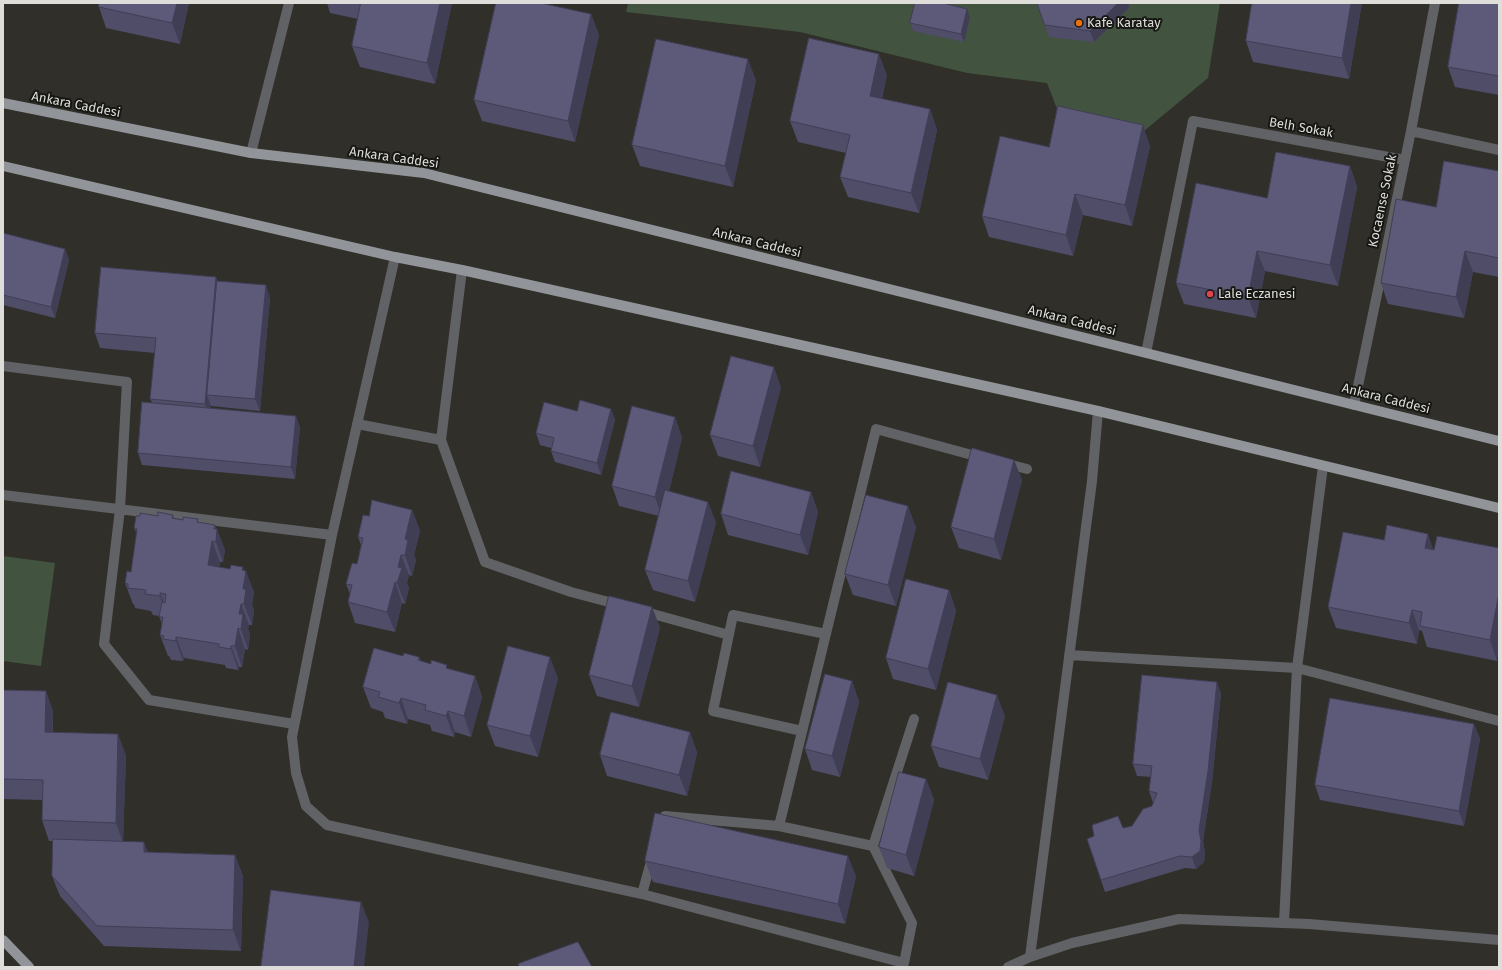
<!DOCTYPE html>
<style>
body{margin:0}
#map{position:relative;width:1502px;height:970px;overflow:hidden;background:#302f29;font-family:"Fira Sans",sans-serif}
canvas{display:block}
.frame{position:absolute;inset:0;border:4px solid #deddda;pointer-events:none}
</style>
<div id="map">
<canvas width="1502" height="970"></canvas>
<div class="frame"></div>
</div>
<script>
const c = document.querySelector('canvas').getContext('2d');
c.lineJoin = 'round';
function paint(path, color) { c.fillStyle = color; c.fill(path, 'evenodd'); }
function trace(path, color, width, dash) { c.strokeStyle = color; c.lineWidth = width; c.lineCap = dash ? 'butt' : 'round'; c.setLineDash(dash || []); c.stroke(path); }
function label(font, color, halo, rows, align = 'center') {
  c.font = font + ' "Fira Sans",sans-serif'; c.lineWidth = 4; c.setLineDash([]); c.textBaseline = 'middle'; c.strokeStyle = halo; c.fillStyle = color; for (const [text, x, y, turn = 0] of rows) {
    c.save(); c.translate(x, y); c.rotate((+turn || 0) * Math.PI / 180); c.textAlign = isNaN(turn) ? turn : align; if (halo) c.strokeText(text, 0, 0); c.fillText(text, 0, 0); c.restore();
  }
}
paint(new Path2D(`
 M628,3H1220L1208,78L1144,131L1059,114L1047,83L967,73L800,32L626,12Z
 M3,556L55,563L41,666L3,661Z`), '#425340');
trace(new Path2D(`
 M1411,131L1499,150
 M251,153L289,3
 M395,257L332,535L292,737L296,773L306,806L327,825L642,894L652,858
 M462,270L441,440L485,562L571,592L620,605
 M1146,353L1193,121L1405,160
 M3,366L127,382L120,509L104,644L149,700L294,724
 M1354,405L1411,131L1435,3
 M357,424L441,440
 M1004,463L1027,469
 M3,495L332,535
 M642,611L729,635
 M1069,655L1297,668L1499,721
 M914,719L873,846L779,826L876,429L983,458
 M802,731L713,711L733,615L826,634
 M663,821L665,816L779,826
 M642,894L904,963L912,923L873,846
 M1284,922L1297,668L1323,466
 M1030,957L1092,481L1098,411
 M1008,967L1030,957L1072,943L1179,919L1309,924L1499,940`), '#606265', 10);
trace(new Path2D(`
 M3,103L251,153L424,173L1499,441
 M3,166L395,257L462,270L1098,411L1499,508
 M3,940L29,967`), '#919599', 10);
paint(new Path2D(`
 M189,3L180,44L106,28L99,7Z
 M327,3H452L435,84L360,67L352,46L358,19L330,13Z
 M1037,3H1128L1129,8L1094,42L1049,37Z
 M1252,3H1362L1349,79L1253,62L1246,41Z
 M1499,3V95L1455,87L1448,67Z
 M591,14L599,35L575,142L482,121L474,100Z
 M970,17L964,42L913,31L910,23Z
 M887,75L882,99L930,109L937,130L919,213L848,197L840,177L846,153L798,142L790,121Z
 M756,80L733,187L640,166L632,145Z
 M1150,146L1132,226L1083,215L1073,256L989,237L982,216L1049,147Z
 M1350,166L1357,187L1338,286L1265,271L1256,318L1184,304L1176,283L1267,198Z
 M1499,171V277L1473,272L1464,318L1388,304L1381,283L1436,207Z
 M3,233L65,249L69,260L55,318L3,305Z
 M216,277L217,281L270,297L260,411L211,406V408L300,427L295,479L142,465L138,453L152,402L150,399L155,353L100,348L95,333Z
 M781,387L760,467L718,456L710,435Z
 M611,409L615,420L601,475L555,462L551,451V448L540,445L536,433L577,411Z
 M675,417L682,438L669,491L716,522L695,602L653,590L645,570L659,516L619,506L612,486Z
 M1014,460L1022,480L1001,560L959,548L951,527Z
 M811,492L818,512L808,555L728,535L721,514Z
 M412,510L420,531L414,555L416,560L412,576L409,575L407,583L409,588L405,604L402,603L395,632L355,623L348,602L350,594L346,584L357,564L361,545L358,537L369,516Z
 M173,515L174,518L215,525L225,550L223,562H220L219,567L244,571L254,592L252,604L254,610L252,625H249L248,628L250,635L248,650L245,649L242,667H239L238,670L226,668L225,665L184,658L183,661L171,660L169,656H168L160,635L162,624L159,616L153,615L151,611L135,608L134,604H133L125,583L131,572L137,534L134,528L140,516Z
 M916,527L896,606L853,595L845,574Z
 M1499,548L1497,661L1427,647L1422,631L1419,630L1417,644L1336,628L1328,607L1433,549Z
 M949,590L956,611L936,690L893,679L886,658Z
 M652,607L660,628L639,707L597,696L589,675Z
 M403,656L419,657L421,661L475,676L482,697L471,737L455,732L454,737L432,731L430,725L408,719L407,724L385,718L383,712L371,708L363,687Z
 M558,678L538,757L495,746L487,725Z
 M852,681L859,702L840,777L812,770L805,749Z
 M3,690L46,691L53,712V732L126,755L123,841L148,852L235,855L243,876L241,951L104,946L60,896L52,876L53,841H49L42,820V800L3,799Z
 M1221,693L1212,782L1203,841L1205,853L1204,862L1196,869L1185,868L1105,892L1087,839L1123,828L1132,826L1152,806L1153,803L1149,791L1151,777L1137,776L1133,764Z
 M1005,716L988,780L939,767L931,746Z
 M1474,724L1480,739L1464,826L1320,800L1315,785Z
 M690,732L697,753L687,796L607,776L600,755Z
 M926,779L934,800L914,876L887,868L879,847Z
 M645,861L856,876L845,924L653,882Z`), '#4f4d68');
paint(new Path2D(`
 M177,3H189L180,44L172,23Z
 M440,3H452L435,84L427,63Z
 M1118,3H1128L1129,8L1094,42L1090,31Z
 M1351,3H1362L1349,79L1342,58Z
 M967,9L970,17L964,42L961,34Z
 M591,14L599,35L575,142L568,121Z
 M879,54L887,75L878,117L870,96Z
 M748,59L756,80L733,187L725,166Z
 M930,109L937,130L919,213L911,193Z
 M1143,125L1150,146L1132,226L1125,205Z
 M1350,166L1357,187L1338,286L1330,265Z
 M1075,194L1083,215L1073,256L1066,235Z
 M65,249L69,260L55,318L51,307Z
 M1257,251L1265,271L1256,318L1248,297Z
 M1465,251L1473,272L1464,318L1456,297Z
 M216,277L221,292L207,395L211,406L210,419L205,404Z
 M266,285L270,297L260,411L255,399Z
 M774,367L781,387L760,467L753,446Z
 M611,409L615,420L601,475L597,463Z
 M296,416L300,427L295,479L291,467Z
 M675,417L682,438L662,517L655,497Z
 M1014,460L1022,480L1001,560L994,539Z
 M811,492L818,512L808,555L800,535Z
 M708,502L716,522L695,602L688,581Z
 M908,506L916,527L896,606L888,585Z
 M412,510L420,531L414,555L416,560L412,576L405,555V539Z
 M215,525L217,531V529L225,550L223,562L216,542L214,529Z
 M1428,534L1435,554L1425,548Z
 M212,541L220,562L216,586L208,565Z
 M401,555L409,575L407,583L409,588L405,604L397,583L398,567Z
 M243,567L245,575L246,571L254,592L252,604L254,610L252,625L244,604Z
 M395,582L402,603L395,632L387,612Z
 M949,590L956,611L936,690L928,669Z
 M160,593L168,614L167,617L160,596Z
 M1499,593V651L1497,661L1490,640Z
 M241,604L249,625L248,628L250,635L248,650L241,629L239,614Z
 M652,607L660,628L639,707L632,686Z
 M1412,610L1419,630L1417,644L1409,623Z
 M238,628L245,649L242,667L235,646Z
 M176,637L184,658L183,661L176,641Z
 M231,646L239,667L238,670L231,649Z
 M550,657L558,678L538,757L530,736Z
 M475,676L482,697L471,737L464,716Z
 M852,681L859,702L840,777L832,756Z
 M1217,682L1221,693L1212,782L1203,841L1205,853L1204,862L1196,869L1192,857L1199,830Z
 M46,691L53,712L52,753L45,732Z
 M997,695L1005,716L988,780L980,759Z
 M401,698L408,719L407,724L399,703Z
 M448,711L455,732L454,737L446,716Z
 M1474,724L1480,739L1464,826L1459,811Z
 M690,732L697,753L687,796L679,775Z
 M118,734L126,755L123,843L116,823Z
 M926,779L934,800L914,876L906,855Z
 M144,842L152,862L144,852Z
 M235,855L243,876L241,951L233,930Z
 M848,856L856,876L845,924L838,904Z
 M361,902L369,922L364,967H354Z`), '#403e55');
const building = new Path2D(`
 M99,3H177L172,23L99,7Z
 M361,3H440L427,63L352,46Z
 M496,3H541L591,14L568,121L474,100Z
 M915,3H943L967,9L961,34L910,23Z
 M1037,3H1118L1090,31L1045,25Z
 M1252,3H1351L1342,58L1246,41Z
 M1459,3H1499V76L1448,67Z
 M809,38L879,54L870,96L930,109L911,193L840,177L850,135L790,121Z
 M656,39L748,59L725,166L632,145Z
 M1058,106L1143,125L1125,205L1075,194L1066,235L982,216L1000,136L1049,147Z
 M1276,152L1350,166L1330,265L1257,251L1248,297L1176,283L1196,183L1267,198Z
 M1444,161L1499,171V258L1465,251L1456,297L1381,283L1396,199L1436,207Z
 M3,233L65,249L51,307L3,295Z
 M101,267L216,277L205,404L150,399L156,338L95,333Z
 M217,281L266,285L255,399L207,395Z
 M731,356L774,367L753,446L710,435Z
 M580,400L611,409L597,463L551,451L554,438L536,433L544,402L577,411Z
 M142,402L296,416L291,467L138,453Z
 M632,406L675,417L655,497L612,486Z
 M972,448L1014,460L994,539L951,527Z
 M731,471L811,492L800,535L721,514Z
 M665,490L708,502L688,581L645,570Z
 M866,495L908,506L888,585L845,574Z
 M372,500L412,510L405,539L408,540L405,555H401L398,567L402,568L397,583L395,582L387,612L348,602L352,585L346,584L352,563L357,564L363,538L358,537L363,515L369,516Z
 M158,512L173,515L172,518L183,520V517L198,519L197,522L215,525L214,529H217L216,542L212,541L208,565L230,569L231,565L243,567L242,570L246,571L243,589H246L244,604H241L239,614H243L241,629L238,628L235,646H231V649L219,647V644L176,637V641L163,639L164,636L160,635L163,617H159L162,602L165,603L166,594L160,593V596L145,594L146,590L128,588V584L125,583L127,571L131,572L137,529L134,528L136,516H140V513L158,516Z
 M1387,525L1428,534L1425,548L1434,550L1437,536L1499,548V593L1490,640L1420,626L1422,612L1412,610L1409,623L1328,607L1343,532L1384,540Z
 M906,579L949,590L928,669L886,658Z
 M609,596L652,607L632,686L589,675Z
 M508,646L550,657L530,736L487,725Z
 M374,648L403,656L404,653L419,657L418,660L431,664V660L447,665L446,668L475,676L464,716L448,711L446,716L425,710L426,705L401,698L399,703L378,697L380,692L363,687Z
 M825,674L852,681L832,756L805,749Z
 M1142,675L1217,682L1208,771L1199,830L1201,841L1200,851L1192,857L1180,856L1101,880L1087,839L1094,836L1092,825L1118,816L1123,828L1132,826L1143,809L1152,806L1157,793L1149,791L1152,766L1133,764Z
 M948,682L997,695L980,759L931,746Z
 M3,690L46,691L45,732L118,734L116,823L42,820L43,780L3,779Z
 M1330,698L1474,724L1459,811L1315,785Z
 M611,712L690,732L679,775L600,755Z
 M899,772L926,779L906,855L879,847Z
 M655,813L848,856L838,904L645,861Z
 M53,839L144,842V852L235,855L233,930L97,926L52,876Z
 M271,890L361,902L354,967H261Z
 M578,942L592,967H519L518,964Z`);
paint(building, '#5c5979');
trace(building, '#403e55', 1);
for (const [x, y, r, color] of [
 [1079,23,4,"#e8710a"],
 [1210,294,4,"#e0444e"]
]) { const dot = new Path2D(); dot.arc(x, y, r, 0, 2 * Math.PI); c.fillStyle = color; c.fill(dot); trace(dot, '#171714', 1.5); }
label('13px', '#deddda', '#171714', [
 ["Kafe Karatay",1087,23],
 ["Lale Eczanesi",1218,294]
], 'left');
label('13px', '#deddda', '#171714', [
 ["Ankara Caddesi",76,105,11],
 ["Belh Sokak",1301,128,10],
 ["Ankara Caddesi",394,158,8],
 ["Kocaense Sokak",1383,201,-78],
 ["Ankara Caddesi",757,243,14],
 ["Ankara Caddesi",1072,321,14],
 ["Ankara Caddesi",1386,399,14]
]);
</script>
